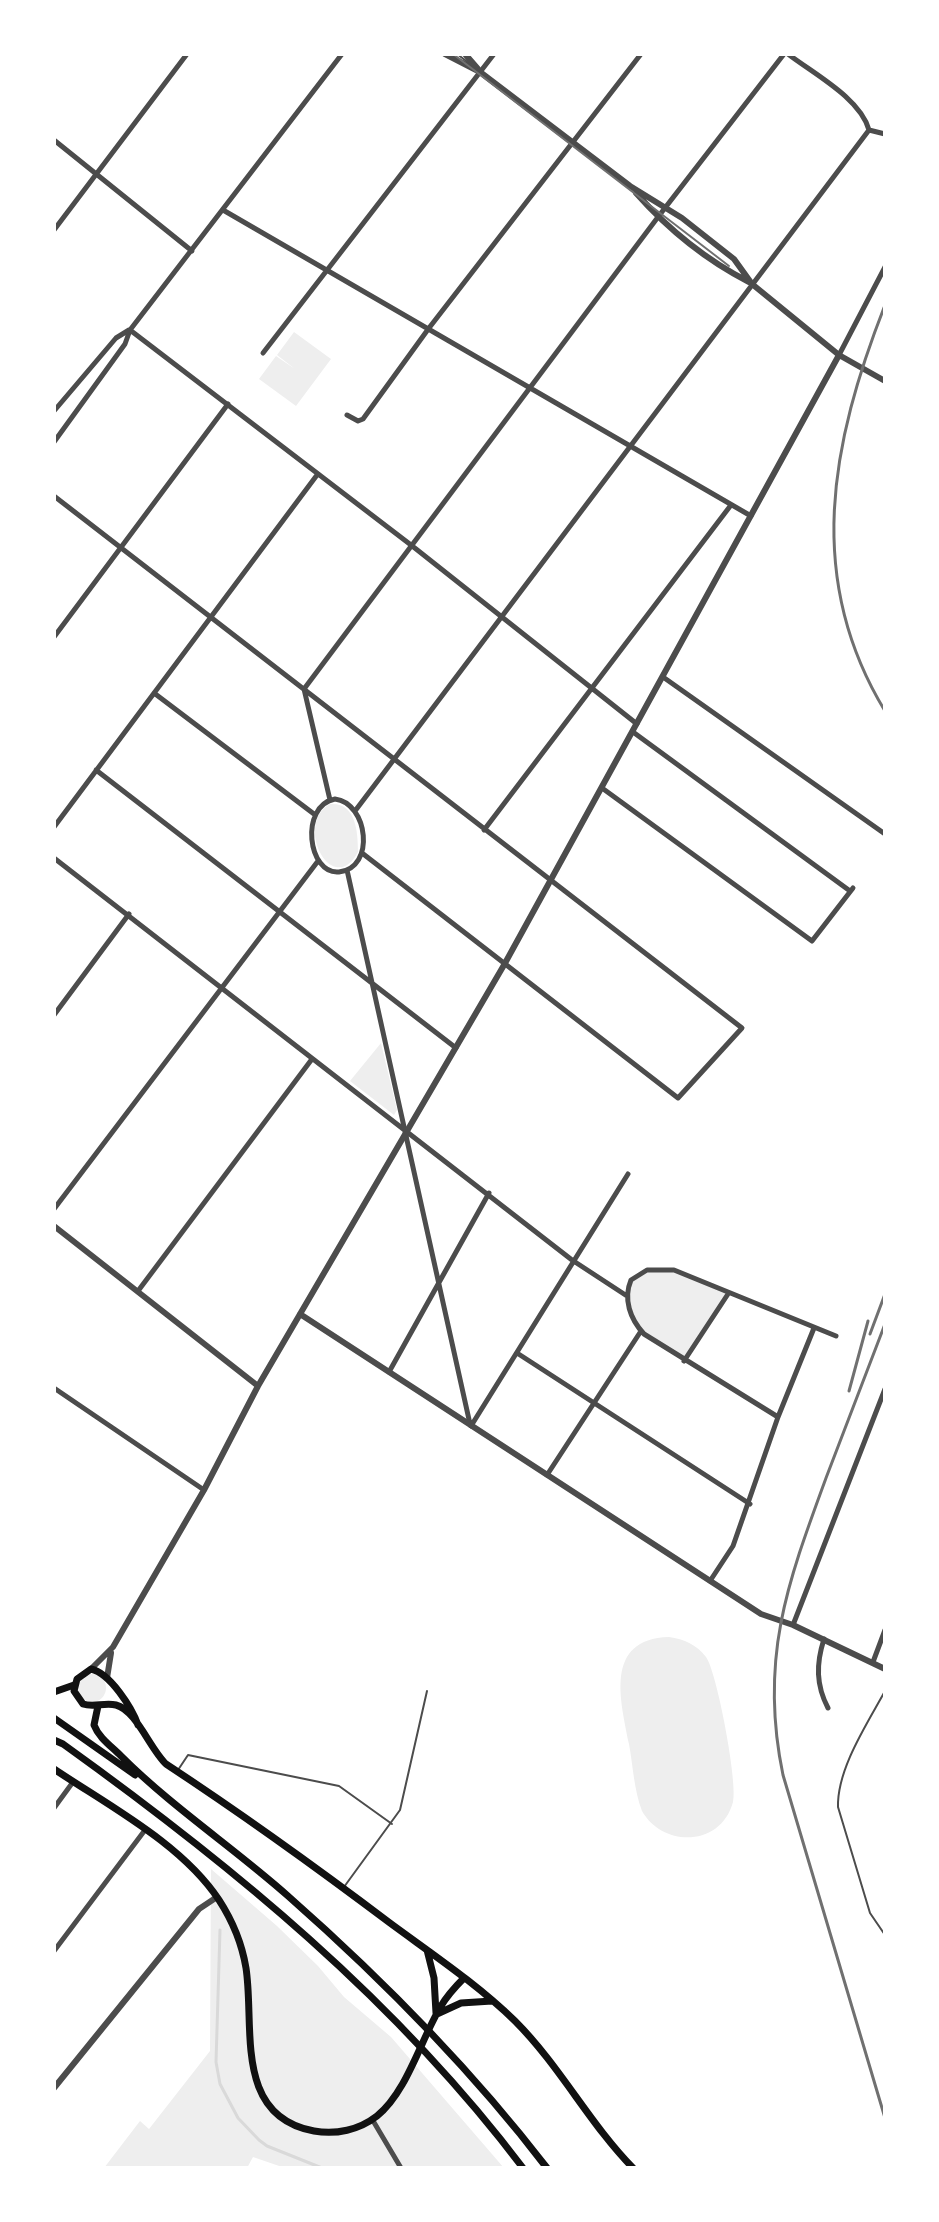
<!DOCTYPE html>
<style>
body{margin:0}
#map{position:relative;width:939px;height:2222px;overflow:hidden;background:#fff;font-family:Arial,sans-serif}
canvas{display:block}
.frame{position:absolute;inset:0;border:56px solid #fff;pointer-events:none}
</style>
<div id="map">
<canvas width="939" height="2222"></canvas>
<div class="frame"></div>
</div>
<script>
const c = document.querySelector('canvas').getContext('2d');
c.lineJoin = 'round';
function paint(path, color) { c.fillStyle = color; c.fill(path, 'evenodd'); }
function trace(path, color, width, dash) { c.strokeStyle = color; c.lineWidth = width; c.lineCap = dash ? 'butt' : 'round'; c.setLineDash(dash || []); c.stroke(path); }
paint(new Path2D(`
 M294,332L331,359L296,406L259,379L276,356L295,369L277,355Z
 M330,804C356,802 358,832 358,852C333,899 293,825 330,804Z
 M381,1043L397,1110L394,1115L350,1081Z
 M674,1270L728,1294L684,1361C651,1338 627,1329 629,1283L641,1272Z
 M669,1637C684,1639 697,1645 706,1657C717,1672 738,1784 733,1802C721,1847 663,1848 642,1811C634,1790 633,1766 629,1744C621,1702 603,1639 669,1637Z
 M78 1688a14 14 0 1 1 28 0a14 14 0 1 1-28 0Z
 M211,1869L277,1926L318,1966L344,1997L391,2037L504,2168H285L253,2157L247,2168H104L140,2121L149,2129L210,2051Z`), '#eee');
trace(new Path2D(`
 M220,1930L216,2062L220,2084L238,2118L259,2140L267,2146L322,2168`), '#d9d9d9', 3);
trace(new Path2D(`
 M457,54L469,63
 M885,1691C867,1724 837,1769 838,1807L870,1913L885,1935
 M178,1770L188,1755L339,1786L392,1824
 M344,1887L400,1810L427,1691`), '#4c4c4c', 2);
trace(new Path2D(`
 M788,54C814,74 860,98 869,130
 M869,130L885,134
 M54,140L192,251
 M223,210L751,516
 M54,230L187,54
 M130,330L411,545L637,724
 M263,353L494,54
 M839,355L885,267
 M54,411L116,338L129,330
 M347,415L358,421L363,419L429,328L641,54
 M54,442L125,344L130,330L342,54
 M54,496L742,1028L678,1098L362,853
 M54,637L228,404
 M663,677L885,834
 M154,693L314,814
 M633,732L850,891
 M96,770L456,1048
 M602,788L812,941L853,888
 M335,799C368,803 376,868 339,872C308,875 299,806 335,799Z
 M330,800L304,689L658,217L784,54
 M355,811L869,130
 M54,827L317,475
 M484,830L731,505
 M54,858L572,1260L627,1296
 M347,870L470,1424
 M54,1015L129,914
 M54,1209L318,861
 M138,1291L312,1059
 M517,1353L750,1504
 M684,1361L728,1294
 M389,1372L489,1193
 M54,1388L204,1490
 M778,1417L644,1334C630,1319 623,1299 631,1280L647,1270H674L836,1336
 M471,1426L628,1174
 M547,1475L641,1331
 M710,1581L733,1546L778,1417L814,1328
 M793,1625L885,1389
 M824,1639C816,1664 816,1685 828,1708
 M873,1662L885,1630
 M54,1808L73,1782
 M54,1951L145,1830
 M372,2119L401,2168`), '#4c4c4c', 5);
trace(new Path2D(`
 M445,54L480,72L630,186L682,218L734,259L752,284L839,355L885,381
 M465,54L478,69
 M636,193C668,229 706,260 749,282
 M54,1226L258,1386
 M300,1314L761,1614L793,1625L885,1669
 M91,1669L113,1647L204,1490L258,1386L504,965L839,355
 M107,1678L111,1653
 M54,2088L199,1909L217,1897`), '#4c4c4c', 6);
trace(new Path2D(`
 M138,1725C132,1708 110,1673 91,1669L77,1679L74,1691L83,1704C94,1708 104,1702 116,1705C136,1710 150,1749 166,1764C242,1814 317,1868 390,1923C432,1954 477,1984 515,2021C560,2066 589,2123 633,2168
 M54,1769C109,1806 182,1844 219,1900C232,1920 242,1944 246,1968C255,2026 233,2116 314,2131C336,2135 359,2130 377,2116C407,2092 421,2039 441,2006C447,1996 455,1987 464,1978
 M427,1950L434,1978L436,2013
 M437,2014L461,2003L492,2001`), '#111', 7);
trace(new Path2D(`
 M54,1692L74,1685
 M98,1706L94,1725C99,1738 111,1746 121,1756C172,1807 234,1848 288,1896C381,1978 471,2069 547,2168
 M54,1718L135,1775
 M54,1740L63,1744C233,1866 396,2000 523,2168`), '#111', 7);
trace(new Path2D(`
 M453,54L729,266`), '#707070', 2);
trace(new Path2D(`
 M885,305C831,443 804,578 885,711
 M885,1324C865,1375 846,1427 826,1478C787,1584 759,1660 783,1775L885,2118
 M870,1334L885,1294
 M849,1391L868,1321`), '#707070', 3);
</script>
